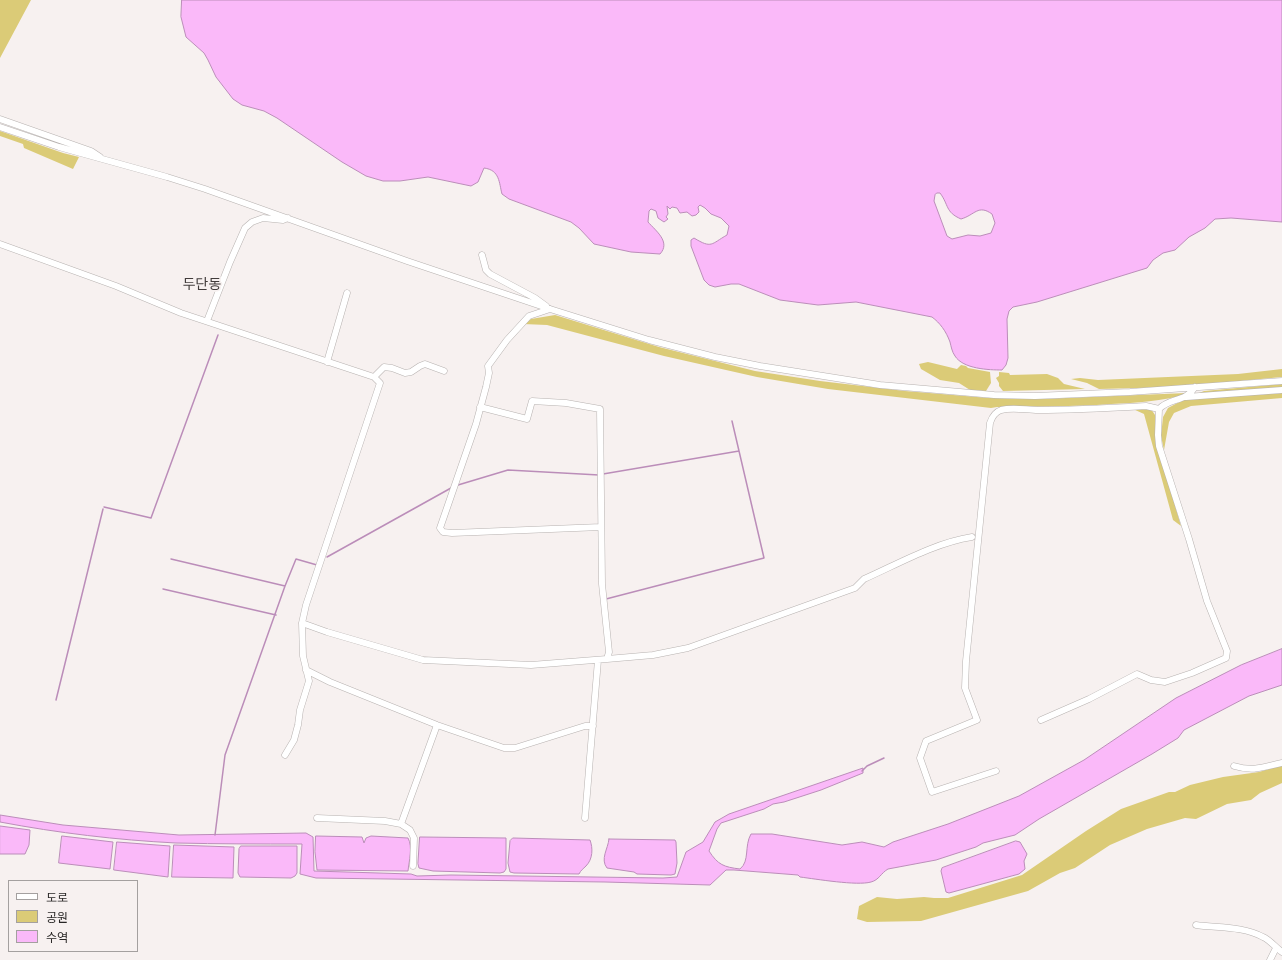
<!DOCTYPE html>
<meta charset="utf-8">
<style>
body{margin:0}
#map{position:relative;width:1282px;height:960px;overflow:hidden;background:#f7f1f0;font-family:Merriweather,"Noto Sans KR",serif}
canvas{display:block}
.legend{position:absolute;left:8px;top:880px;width:130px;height:72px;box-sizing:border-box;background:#f7f1f0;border:1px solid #a4a09f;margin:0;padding:5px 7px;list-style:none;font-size:12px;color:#282625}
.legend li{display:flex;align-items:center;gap:8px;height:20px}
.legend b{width:20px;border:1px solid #a4a09f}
</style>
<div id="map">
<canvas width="1282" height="960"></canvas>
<ul class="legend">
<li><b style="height:5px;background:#fff"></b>도로</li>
<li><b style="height:11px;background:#dbcb77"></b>공원</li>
<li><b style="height:11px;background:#fab9f9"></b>수역</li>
</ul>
</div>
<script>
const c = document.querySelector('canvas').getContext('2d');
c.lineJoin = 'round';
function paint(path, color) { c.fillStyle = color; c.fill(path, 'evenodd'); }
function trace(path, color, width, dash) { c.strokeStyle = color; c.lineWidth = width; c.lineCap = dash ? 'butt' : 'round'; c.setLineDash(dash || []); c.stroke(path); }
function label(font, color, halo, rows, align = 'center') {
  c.font = font + ' Merriweather,"Noto Sans KR",serif'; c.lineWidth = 3.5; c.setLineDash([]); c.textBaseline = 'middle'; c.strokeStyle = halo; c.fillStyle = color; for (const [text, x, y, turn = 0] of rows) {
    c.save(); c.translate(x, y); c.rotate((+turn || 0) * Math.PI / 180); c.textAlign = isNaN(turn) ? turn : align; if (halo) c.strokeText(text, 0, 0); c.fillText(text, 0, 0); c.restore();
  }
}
paint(new Path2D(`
 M0,0H31L0,58Z
 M0,131L63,153L79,157L73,169L24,148L23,144L0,136Z
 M555,315L659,347L755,371L820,381L905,391L989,398L1042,399L1187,393V394C1162,401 1137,403 1111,404C1073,407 1035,406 997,407L991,408L828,389L757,377L664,356L547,325L523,324L531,319Z
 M928,362L957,369L961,365L966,366L968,368L990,372L991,383L986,391L970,390L959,383L940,380L921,369L919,364Z
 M1282,369V377L1176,387L1099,389L1087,383L1071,379L1080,378L1098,380L1238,374Z
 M999,372L1009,373L1010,375L1047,374L1058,378L1064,384L1085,389L1003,391L999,386V383L996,378L999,376Z
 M1282,384V389L1192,396L1204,391Z
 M1282,393V398L1191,406L1174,413L1169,422L1164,450L1161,436L1163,417L1168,408L1185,399Z
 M1145,407L1151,409L1155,415L1160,454L1181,526L1173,520L1144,414L1133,409Z
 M1282,765V783L1260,793L1251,800L1227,804L1196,819L1185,818L1147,829L1110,845L1075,868L1060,873L1028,891L921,921L867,922L857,919L859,906L877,897L897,899L924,897L934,898H948L1022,875L1086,831L1121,809L1169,792H1175L1190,785L1223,777L1259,772Z`), '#dbcb77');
const water = new Path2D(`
 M182,0H1282V222L1231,218L1215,219L1205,228L1189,237L1175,250L1163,253L1153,260L1147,268L1037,302L1013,307L1009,311L1007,319L1008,358L1006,365L1002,370C989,370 963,369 955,356C952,352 951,346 950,342C946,331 940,323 932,317L856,302L818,305L780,300L739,284H731L715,287L709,285L704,280L691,246V240L694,238C712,249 711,244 727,235L729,226L721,218L711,214L705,208L700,205L698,207L699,212L696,215L692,216L687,212L680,213L677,208L672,207L670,209L667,206L668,214L666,217L668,219L664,222L658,218L656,211L651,209L649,211L648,222C656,231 671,242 660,254L631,252L594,244L579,228L571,222L509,199L502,194C499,183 500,170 484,168L478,182L471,186L428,177L400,181H383L366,176L342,162L277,118L264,111L242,105L233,99L216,77L208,60L204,53L186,37L181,17ZM937,193H940C949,205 945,212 961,219C975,215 978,204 992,214L995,223L991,233L980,236L968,235L952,239L947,236L934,201L935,195Z
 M1282,649V685L1249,696L1184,730L1178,738L1152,754L1039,819L1015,835L983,843L976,847L936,860L888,869C881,873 879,880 871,882C857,886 816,879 800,877L798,875L734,870H726L710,885L605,882L316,878L300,874L302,844C260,844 218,844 176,843C117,840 58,833 0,822V815L63,825L179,835L306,833L313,837L314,871L411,874L417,876L451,875L663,878L677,877L686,852L703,842L715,822L729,814L863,768V773L821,790L784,802L773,804L764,809L721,823L717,829L709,851C718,865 724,867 740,869C750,861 744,846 751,834H772L842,845L862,842L884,847L893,842L948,824L1019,796L1084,760L1176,698L1241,665Z
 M0,826L30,830L29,845L25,854H0Z
 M62,836L113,842L110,869L59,863Z
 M316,836L362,837L364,843L366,838L371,836L408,838C413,847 409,861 408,871L317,870L315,852Z
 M420,837L506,838V869L504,872L500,873L433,871L419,868L418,864Z
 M513,838L590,840C593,848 593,859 586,866C583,869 581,870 579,874L514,873L510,872L508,863L510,841Z
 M609,839L675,840L676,842L677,863L675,874L671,875L637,874L634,872L607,868C600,859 608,849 609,839Z
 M1016,841L1020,842L1027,854L1024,861L1025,869L1019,874L949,893L946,892L941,871L942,868Z
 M117,842L170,846L168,877L114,870Z
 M174,845L234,847L233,878L172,877Z
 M241,846H297V873L295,876L291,878L240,877L238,873L239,849Z`);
paint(water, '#fab9f9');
trace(water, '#bb8db9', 1);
trace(new Path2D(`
 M603,474L739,451
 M458,485L508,470L599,475
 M104,507L151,518L218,335
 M327,557L451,488
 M171,559L285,586
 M163,589L276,615
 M606,599L764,558L732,421
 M56,700L103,509
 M862,771L867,766L884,758
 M215,835L225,755L285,586L296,559L317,565`), '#bb8db9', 1.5);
const minor = new Path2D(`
 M0,119L91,151L100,157
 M0,127L59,147L167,177L205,189L407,261L550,309L649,340L715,357L760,366L880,385L994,395L1035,396L1130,392L1282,381
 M0,244L116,286L181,313L374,377L380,383L306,605L302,623L303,656L309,681L300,710L298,725L294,740L285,755
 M482,255L486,270L490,274L535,298L546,306
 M550,309L529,316L507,340L488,366L489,373L486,387L476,424L440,528L443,532L452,533L601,527
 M207,321L230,262L245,228L252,222L263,218L283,220L288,218
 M327,362L347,293
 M374,377L384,367L392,368L405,373L411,372L420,366L425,364L444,371
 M1186,397L1282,390
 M480,407L527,419L532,401L566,403L600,409L602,584L609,652L607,659
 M302,623L327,632L423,660L531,665L607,659L653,655L688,648L855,588L864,579C898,564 934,543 972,537
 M306,670L330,682L437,725L504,748H515L585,726H593
 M1041,720L1089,699L1137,674L1151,680L1165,682L1192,673L1226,658L1227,651L1207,601L1189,539L1159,446L1158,435L1159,409C1170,397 1185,403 1195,387
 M1234,766C1254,772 1263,767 1282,763
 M996,771L932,792L920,758L926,741L977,720L965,688L966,661L990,423C992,417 995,412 1001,410C1013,407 1026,410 1038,410C1074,410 1110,408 1146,406L1159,409
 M317,818L385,821L401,824L410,830L414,838L413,866
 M585,818L598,660
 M401,824L437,725
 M1196,925C1217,928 1243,926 1263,937C1270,940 1276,948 1282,952
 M1270,960L1276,948`);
trace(minor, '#b7b2b0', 7);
trace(minor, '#fff', 6);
label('14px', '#413c3b', '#f7f1f0', [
 ["두단동",202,285]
]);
</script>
